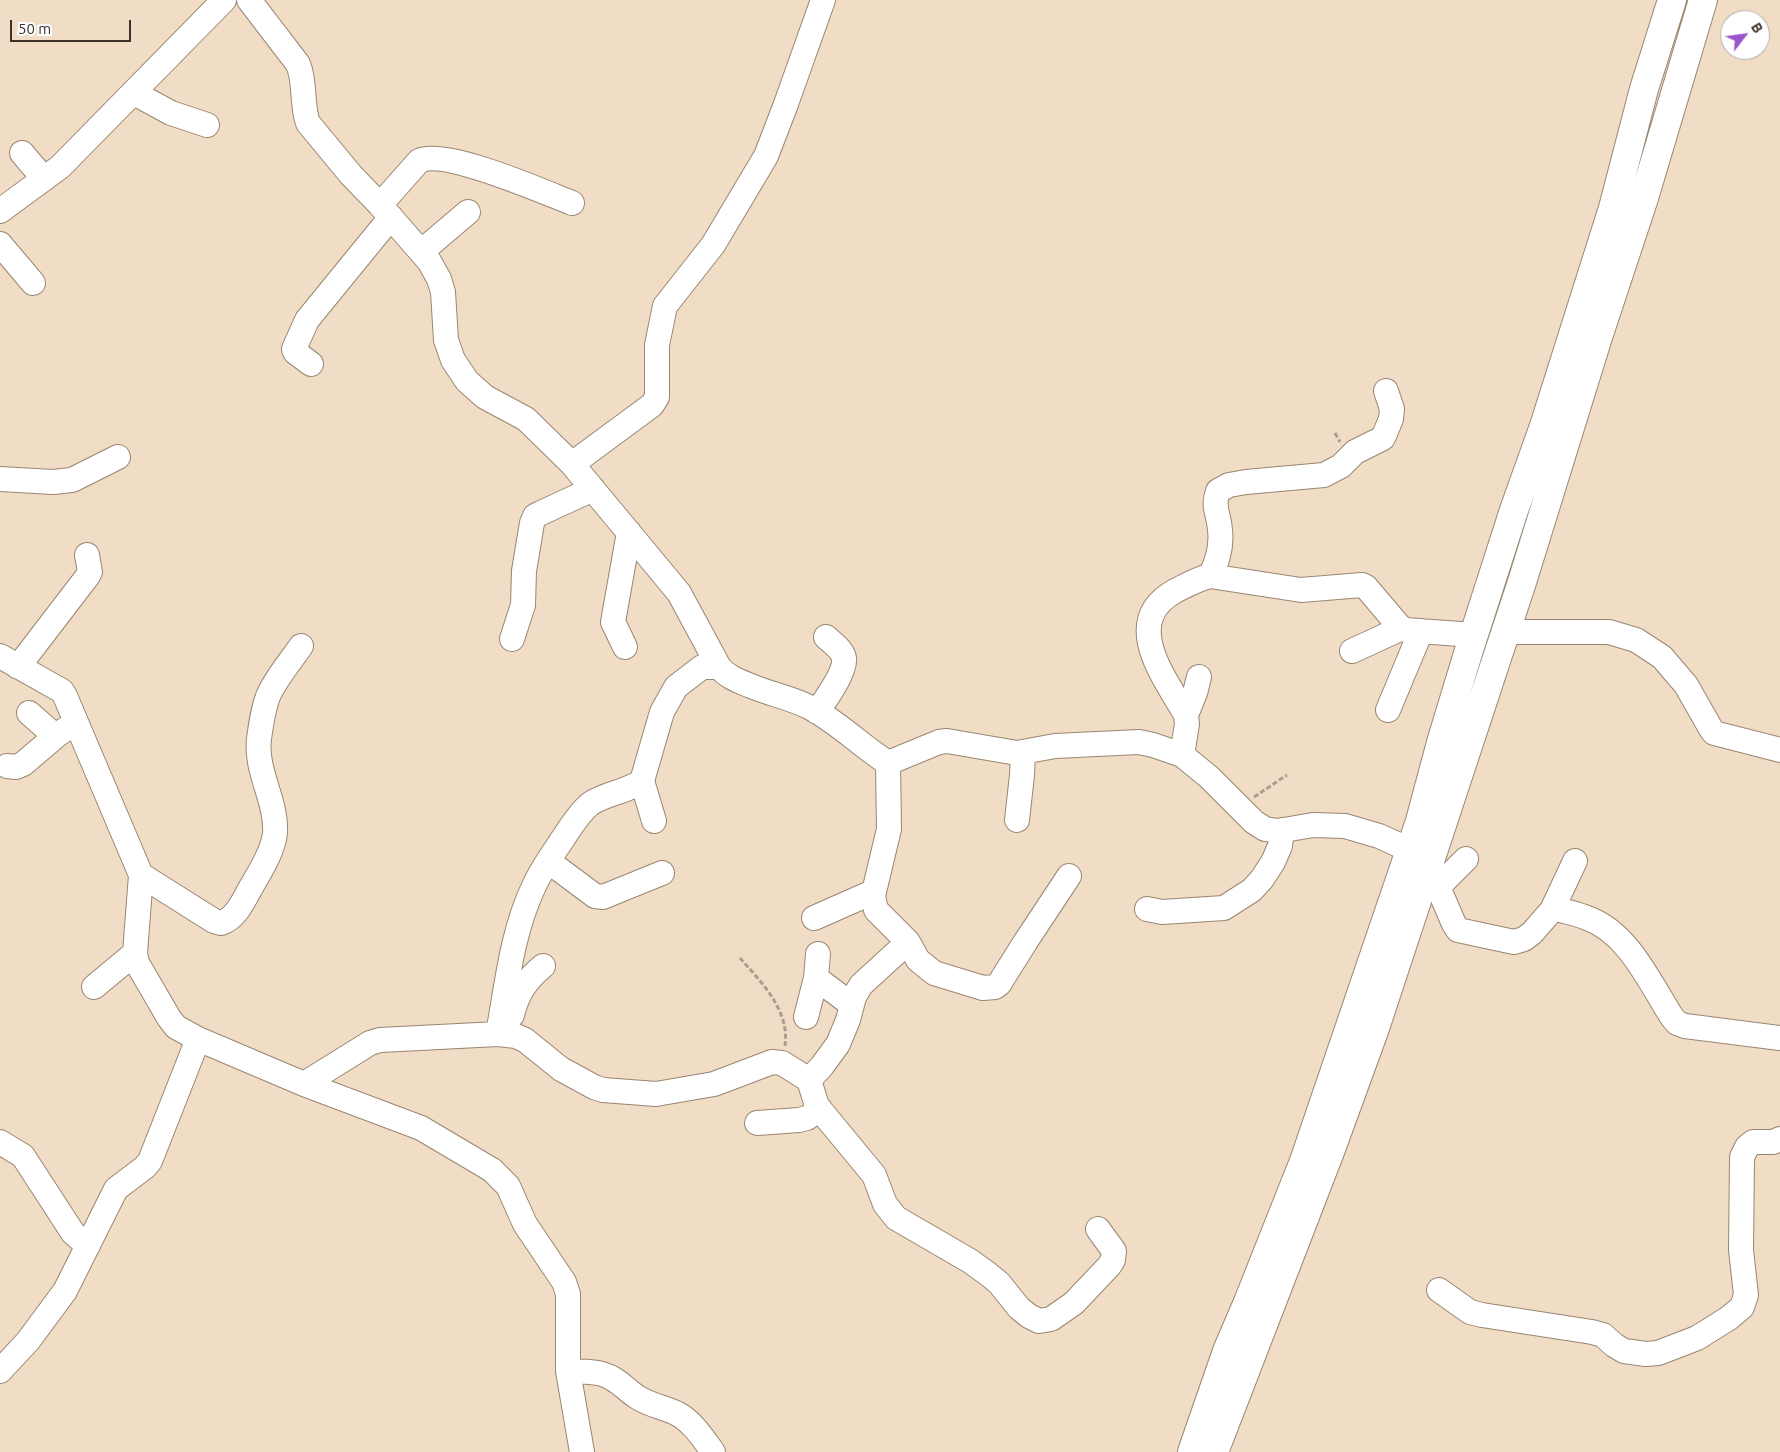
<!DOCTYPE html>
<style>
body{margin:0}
#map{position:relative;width:1780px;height:1452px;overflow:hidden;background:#f1dcc6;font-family:Ubuntu,sans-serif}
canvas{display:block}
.north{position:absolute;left:1720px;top:10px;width:50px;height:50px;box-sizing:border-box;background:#fff;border:1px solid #b0ada9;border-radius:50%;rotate:60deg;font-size:14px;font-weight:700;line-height:20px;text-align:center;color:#393128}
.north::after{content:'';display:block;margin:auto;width:18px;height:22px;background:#9956cb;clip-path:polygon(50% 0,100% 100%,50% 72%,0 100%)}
.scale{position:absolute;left:10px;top:20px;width:121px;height:22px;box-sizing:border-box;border:2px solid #393128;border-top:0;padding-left:6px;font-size:15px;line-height:18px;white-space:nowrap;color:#393128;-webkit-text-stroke:4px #fff;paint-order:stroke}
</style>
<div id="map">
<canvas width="1780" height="1452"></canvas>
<div class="north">B</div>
<div class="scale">50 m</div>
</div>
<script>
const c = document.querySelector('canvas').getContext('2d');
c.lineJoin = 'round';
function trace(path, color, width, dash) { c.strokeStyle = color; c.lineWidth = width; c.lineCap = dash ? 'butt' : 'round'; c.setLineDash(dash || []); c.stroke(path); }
const minor = new Path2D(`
 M249,0L298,64C306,83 301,104 308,123L351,175L380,205L429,261L439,279L443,292L446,340L453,360L467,381L485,397L526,419L572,464L679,593L719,667C727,677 739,681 751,686C770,694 791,698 809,707C838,722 861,746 888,763L939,742L947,741L1017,753L1055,746L1139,742L1153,745L1182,755L1209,777L1254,822L1265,829L1278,831L1313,825L1345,826L1379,836L1410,850
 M134,93L171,113L207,125
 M22,153L44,179
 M380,205L419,161C444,148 544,192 572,203
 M0,211L60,167L224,0
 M0,244L33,283
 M421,252L468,212
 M311,364L295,352L294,349L307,320L391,217
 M572,464L652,405L657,397V345L665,306L713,245L766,156L786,104L823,0
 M0,479L53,482L72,480L118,457
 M1210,576C1218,561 1222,547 1220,530C1219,513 1212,508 1218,491L1229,485L1246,482L1324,475L1341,466L1355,452L1383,438L1391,419L1392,409L1386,391
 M1505,632H1609L1636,640L1662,657L1686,685L1711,729L1714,733L1780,750
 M512,639L523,605L524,571L532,523L535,516L541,513L593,489
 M625,647L613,622L629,532
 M1352,651L1402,628
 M0,656L62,691L65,696L141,875L135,953L137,963L169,1018L176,1027L198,1039L304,1084L421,1128L492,1170L508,1186L525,1224L564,1282L568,1294V1371L582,1452
 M18,667L87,577L90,572L87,555
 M1388,710L1421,631
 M817,712C825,700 846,672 844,658C842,649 832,643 826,637
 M29,713L54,735H57L69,727
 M1186,715L1195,693L1199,677
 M1182,755L1187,724L1186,715C1165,678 1120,622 1175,591C1187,585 1197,579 1210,576L1301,590L1362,585L1366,587L1399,626L1405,630L1474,635
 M888,763L889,829L873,896L876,910L908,942L918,960L934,973L983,988L995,987L999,984L1026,941L1069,876
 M7,766L16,767L23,764L57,735
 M642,781L654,821
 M1017,820L1022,775L1023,752
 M548,861L595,896L603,897L662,873
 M1429,866L1454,924L1458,930L1514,942L1524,939L1532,933L1552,910L1557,909C1567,912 1578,914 1587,918C1628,932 1650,983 1672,1017L1677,1023L1685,1026L1780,1038
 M141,875L214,921L221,923C235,919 243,902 250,889C259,873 273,852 275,833C277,801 255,771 259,739C261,724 263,708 269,694C277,677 290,662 301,646
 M1438,887L1466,859
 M1147,909L1162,912L1224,908L1252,890L1262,879L1273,862L1280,846L1282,830
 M1552,910L1575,861
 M814,918L873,892
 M816,978L852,1005
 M94,987L135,953
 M512,1015C517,994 526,980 543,966
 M806,1017L816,978L818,954
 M498,1034C507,984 512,932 534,886C541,870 552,855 562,840C570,828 579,813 590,804C606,793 627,792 642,781L662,712L676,687L702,667H719
 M809,1080L822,1066L838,1044L848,1020L854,997L861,985L908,942
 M304,1084L370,1043L380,1040L498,1034L516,1036L525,1040L561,1069L594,1087L603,1090L656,1094L714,1084L772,1062L782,1063L809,1080L817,1106L874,1175L885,1204L896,1218L970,1261L988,1274L999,1283L1019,1308L1029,1316L1039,1321L1051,1319L1074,1303L1109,1266L1113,1260L1114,1251L1098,1229
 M757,1123L799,1120L807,1118L820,1109
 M0,1142L23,1156L73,1233L88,1246
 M1439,1290L1470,1312L1482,1315L1592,1332L1603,1335L1614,1345L1624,1351L1646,1354L1658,1353L1697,1338L1729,1318L1742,1307L1746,1295L1741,1250L1742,1157L1747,1147L1753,1142H1773L1780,1139
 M0,1371L28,1341L65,1291L116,1189L145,1167L150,1161L198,1039
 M568,1371C580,1372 591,1371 602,1374C617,1378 625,1389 637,1397C649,1405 663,1407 676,1413C692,1421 703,1438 713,1452`);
const highway = new Path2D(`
 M1192,1452L1227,1351L1248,1302L1304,1161L1420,821L1442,739L1469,650L1514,510L1544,426L1613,208L1644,89L1672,0
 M1214,1452L1331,1149L1374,1031L1522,582L1598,337L1644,198L1703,0`);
trace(minor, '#998671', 26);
trace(highway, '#998671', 30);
trace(new Path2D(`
 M1335,433L1340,442
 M1254,797L1287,775
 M740,958C761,982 790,1010 785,1046`), '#ac9c8b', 3, [5, 2.5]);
trace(minor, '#fff', 24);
trace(highway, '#fff', 28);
</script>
